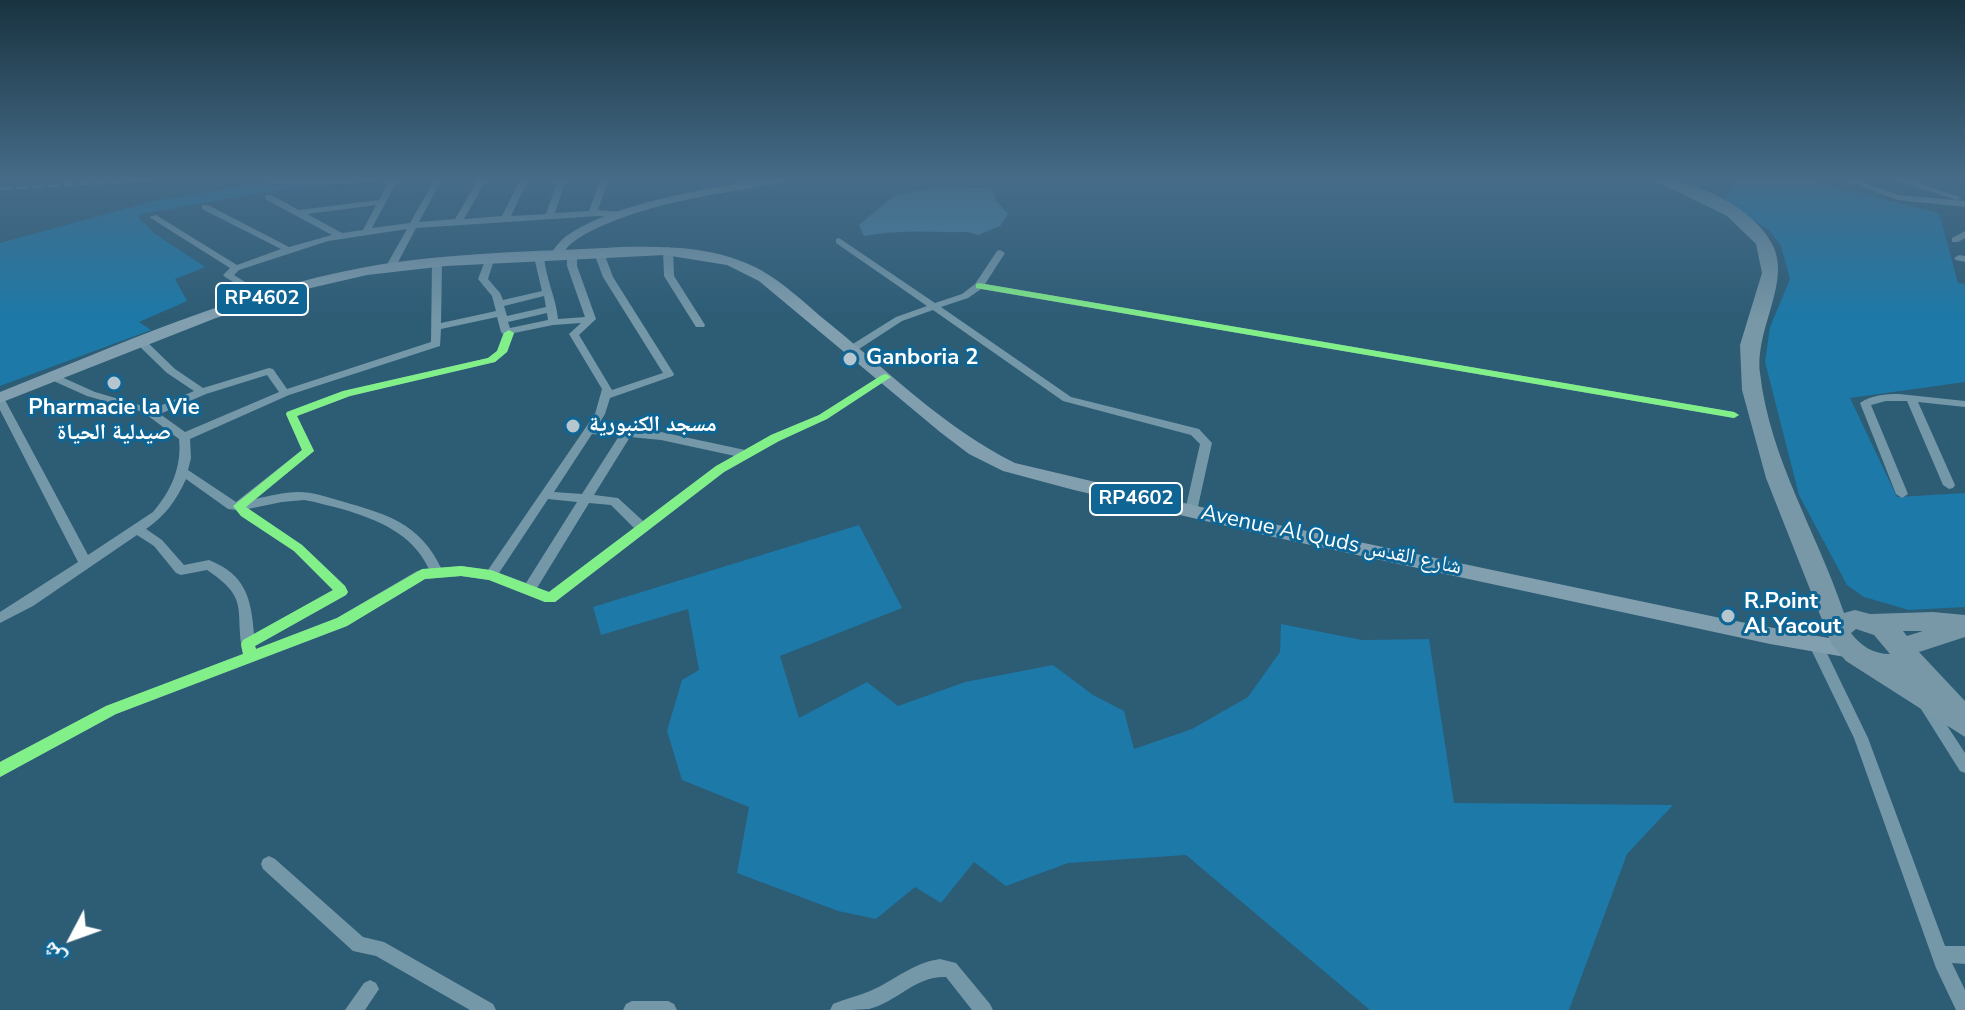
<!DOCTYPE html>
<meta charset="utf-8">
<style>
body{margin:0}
#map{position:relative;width:1965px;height:1010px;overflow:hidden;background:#2d5c75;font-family:"Nunito Sans","Noto Naskh Arabic",sans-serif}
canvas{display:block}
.north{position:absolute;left:32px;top:898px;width:80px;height:80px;-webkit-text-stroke:6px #0f6593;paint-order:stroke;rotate:229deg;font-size:22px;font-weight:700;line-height:32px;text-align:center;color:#fff}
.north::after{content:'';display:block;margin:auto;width:28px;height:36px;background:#fff;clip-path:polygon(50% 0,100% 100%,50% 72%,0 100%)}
</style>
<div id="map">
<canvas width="1965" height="1010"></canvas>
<div class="north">ش</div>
</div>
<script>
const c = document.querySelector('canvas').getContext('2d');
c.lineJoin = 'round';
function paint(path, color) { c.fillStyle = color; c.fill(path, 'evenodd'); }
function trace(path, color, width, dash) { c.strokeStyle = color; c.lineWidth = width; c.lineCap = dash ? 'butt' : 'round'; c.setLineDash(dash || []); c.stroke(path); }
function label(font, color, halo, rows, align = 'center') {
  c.font = font + ' "Nunito Sans","Noto Naskh Arabic",sans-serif'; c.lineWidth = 6; c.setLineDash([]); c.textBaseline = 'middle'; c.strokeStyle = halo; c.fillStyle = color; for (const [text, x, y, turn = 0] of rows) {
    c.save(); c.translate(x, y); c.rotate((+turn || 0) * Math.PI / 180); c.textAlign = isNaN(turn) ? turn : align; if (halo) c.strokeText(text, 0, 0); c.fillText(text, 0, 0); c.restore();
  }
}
paint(new Path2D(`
 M282,180H389L278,190L141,214L139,218L154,233L205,267L175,279L187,301L139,322L151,330L0,386V243L154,201Z
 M1738,180H1807L1939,213L1958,283L1965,284V382L1850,398L1897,497L1965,493V607L1909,610L1864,597L1847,585L1799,495L1765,362L1770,327L1790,279L1781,246L1769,230L1724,201Z
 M859,525L902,608L780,656L799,718L867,682L898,706L965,682L1053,665L1093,695L1124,711L1134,749L1192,729L1248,697L1280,652L1281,624L1362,640L1429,639L1454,803L1673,805L1627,854L1569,1010H1370L1186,855L1068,863L1006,886L974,862L941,903L915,887L876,919L838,911L737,873L749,807L682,780L667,731L682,680L699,670L688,609L601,635L593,607Z`), '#1c79a8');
paint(new Path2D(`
 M940,186L993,189L996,200L1008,214L1000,226L978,235C966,230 960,233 947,232C918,231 893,231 864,236L859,225L894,196Z`), '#4683a2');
paint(new Path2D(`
 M434,180L441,181L419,222L455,219L478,180H486L464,219L502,216L520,180H528L511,216L546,214L558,180H566L555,213L589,211L600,180H608L598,210L622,212L626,215L622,218L598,216L416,228L395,268L390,271L385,268L407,229L328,241L239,270L234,275L256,289V293L253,294L225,277L223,275L230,268L149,217L156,215L237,265L281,249L202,209V205H208L289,247L332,235L265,199V195H271L299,210L379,200L389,181H395L396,183L372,228L410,223ZM376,205L363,230L342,233L307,214Z
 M1844,180H1855L1899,195L1965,201V207L1898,200Z
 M1896,180H1908L1963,198L1956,200Z
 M1965,231V238L1958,242H1952V238Z
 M839,238L935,303L962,294L975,284L997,251L1000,250L1005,253L985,284L1734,412L1739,415L1734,418L981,289L968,298L941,307L1071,397L1199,429L1212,443L1197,511L1191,515L1185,511L1200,444L1191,435L1063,401L933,310L902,321L856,351H848V347L896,317L927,306L836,243V239Z
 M668,247L673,250L674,276L705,325L704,327H696L664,276L663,250Z
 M599,250L604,253L613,277L674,374L673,376L610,398L605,414L597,427L661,432L745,450L771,435L819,415L882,375L886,374L891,377L827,419L779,441L724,472L555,602H545L489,580L461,576L425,579L347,626L116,714L0,777V762L106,706L243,654C234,610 251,599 207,570L181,575L176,573L154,546L137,535L33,606L0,623V612L78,562L0,410V397L5,400L88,555L153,512C171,491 182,467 179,439L143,412L87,396L49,379L48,377L49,375H57L95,392L153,409L194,391L167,373L137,344L136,342L141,339L145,340L175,369L203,388L269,368L273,369L287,389L431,342L432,264L437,261L442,264L441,323L496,311L492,296L478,279L486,258L489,257L494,260L488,279L500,293L503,300L542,291L534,257L539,254L544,257C546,279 556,298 558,319L585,317L567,266V254L572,251L577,254V266L596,319L579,335L612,390L663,373L603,277L594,253ZM544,296L546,307L507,316L504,306ZM547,313L548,320L510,328L508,322ZM497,317L501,332L503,334L497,351L488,358L343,391L287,412L286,414L302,450L236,502L188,470L191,458L190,439L289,395L440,346L441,329ZM581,323L569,334L602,389L595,414L488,570L461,566L441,568C420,523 386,514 341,501C327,497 313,492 298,492C284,492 269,496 255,499L314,451L297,416L350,396L495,362L507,352L514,333L553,325ZM267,375L279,392L185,432L160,414L206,394ZM592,434L619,436L582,494L554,492ZM630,437L661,440L735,456L716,466L643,521L618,498L594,495ZM186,479L228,509L236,510L241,516L294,551L333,590L254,634C251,598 246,575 209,560L184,565L162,540L146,529C165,516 176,501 186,479ZM548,499L577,502L526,583L499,573ZM304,500C317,502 329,506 342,509C378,520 412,533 429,569L417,571L337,618L256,649L255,646L346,595L348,592L345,586L302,545L248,509L282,502ZM589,503L611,505L634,528L549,592L537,588Z
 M1959,255L1965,256V262L1956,260L1954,258Z
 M1899,394L1965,401V407L1918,402L1955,485L1953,488L1949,489L1943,485L1907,401H1886L1871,405L1908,494L1902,498L1896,494L1860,403C1871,395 1886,394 1899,394Z
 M1816,640L1821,641L1868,738L1945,946H1965V964L1952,963L1965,990V1010H1956L1936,968L1854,738L1809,645L1811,641Z
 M1926,699L1931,701L1965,753V773L1960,771L1921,709L1919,705L1921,701Z
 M269,856L275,859L363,937L384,942L493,1004L496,1010H470L376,956L353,951L263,869L261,864L263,859Z
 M940,959L956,963L990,1004L993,1010H972L946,977C915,976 897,1002 869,1009C857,1010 842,1010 830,1010L833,1004C845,999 858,996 870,991C894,981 912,963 940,959Z
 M370,980L376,983L379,989L365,1010H345L364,983Z
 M632,1001H668L674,1004L677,1010H623L626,1004Z`), '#7598a8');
paint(new Path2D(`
 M759,180H785L780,183C718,194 650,202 593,230C587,233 578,238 572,243C565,248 563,256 555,260L549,256C554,249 559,242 565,237C612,203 702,190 759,180Z`), '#7d9dac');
paint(new Path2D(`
 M620,247C662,246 707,246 746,263C776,275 801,300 825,320C886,369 944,428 1015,463L1269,523L1730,620L1851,642L1858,644L1861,650L1858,656L1851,658L1770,644L1269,536L1074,490L1003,471L969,454L940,432L759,281L727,265L665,255L446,266L367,275L302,290L216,318L0,403V392C119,345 239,290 366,267C449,252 536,252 620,247Z`), '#819faf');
paint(new Path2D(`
 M1654,180C1695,179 1753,207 1772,244C1792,281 1755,328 1760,373C1770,460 1817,532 1844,613L1855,610L1870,614L1933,612L1965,615V637L1919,652L1965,701V737L1846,661L1832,645L1766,478L1742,390L1740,345L1762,273L1756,244L1727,216ZM1856,629L1874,635L1890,654C1873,654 1861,646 1851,633ZM1903,631H1923L1907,636Z`), '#7898a7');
trace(new Path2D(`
 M0,189L150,180`), '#7898a7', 3, [11, 5]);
paint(new Path2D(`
 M979,283L1734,412L1739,415L1734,418L976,288V284Z
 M509,330L514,333L507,352L495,362L350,396L297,416L314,451L246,507L302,545L345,586L348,592L346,595L255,646L256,649L337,618L422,569L461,566L491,570L549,592L716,466L771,435L819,415L882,375L886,374L891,377L827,419L779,441L724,472L555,602H545L489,580L461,576L425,579L347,626L116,714L0,777V762L106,706L243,654L241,644L243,640L333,590L294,551L241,516L233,506L302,450L286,414L287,412L343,391L488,358L497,351L504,333Z`), '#82f089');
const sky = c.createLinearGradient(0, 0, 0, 321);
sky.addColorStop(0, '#193340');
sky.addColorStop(0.56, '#466c89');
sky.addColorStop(1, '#466c8900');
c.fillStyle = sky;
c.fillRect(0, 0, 1965, 321);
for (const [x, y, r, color] of [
 [850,359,8,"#b6c6cf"],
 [114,383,8,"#b6c6cf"],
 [573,426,8,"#b6c6cf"],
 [1728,616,8,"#b6c6cf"]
]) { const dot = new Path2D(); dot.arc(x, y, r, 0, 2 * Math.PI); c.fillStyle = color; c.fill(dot); trace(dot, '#0f6593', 3); }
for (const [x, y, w] of [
 [262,299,92],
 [1136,499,92]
]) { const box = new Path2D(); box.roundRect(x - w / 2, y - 16, w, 32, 6); c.fillStyle = '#0f6593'; c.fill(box); trace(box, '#fff', 2); }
label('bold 20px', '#fff', null, [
 ["RP4602",262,299],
 ["RP4602",1136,499]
]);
label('bold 22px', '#fff', '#0f6593', [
 ["Ganboria 2",866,359],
 ["Pharmacie la Vie",114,409,"center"],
 ["صيدلية الحياة",114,434,"center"],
 ["مسجد الكنبورية",589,426],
 ["R.Point",1744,603],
 ["Al Yacout",1744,628]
], 'left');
label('22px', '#fff', '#0f6593', [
 ["Avenue Al Quds شارع القدس",1331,541,12]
]);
</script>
